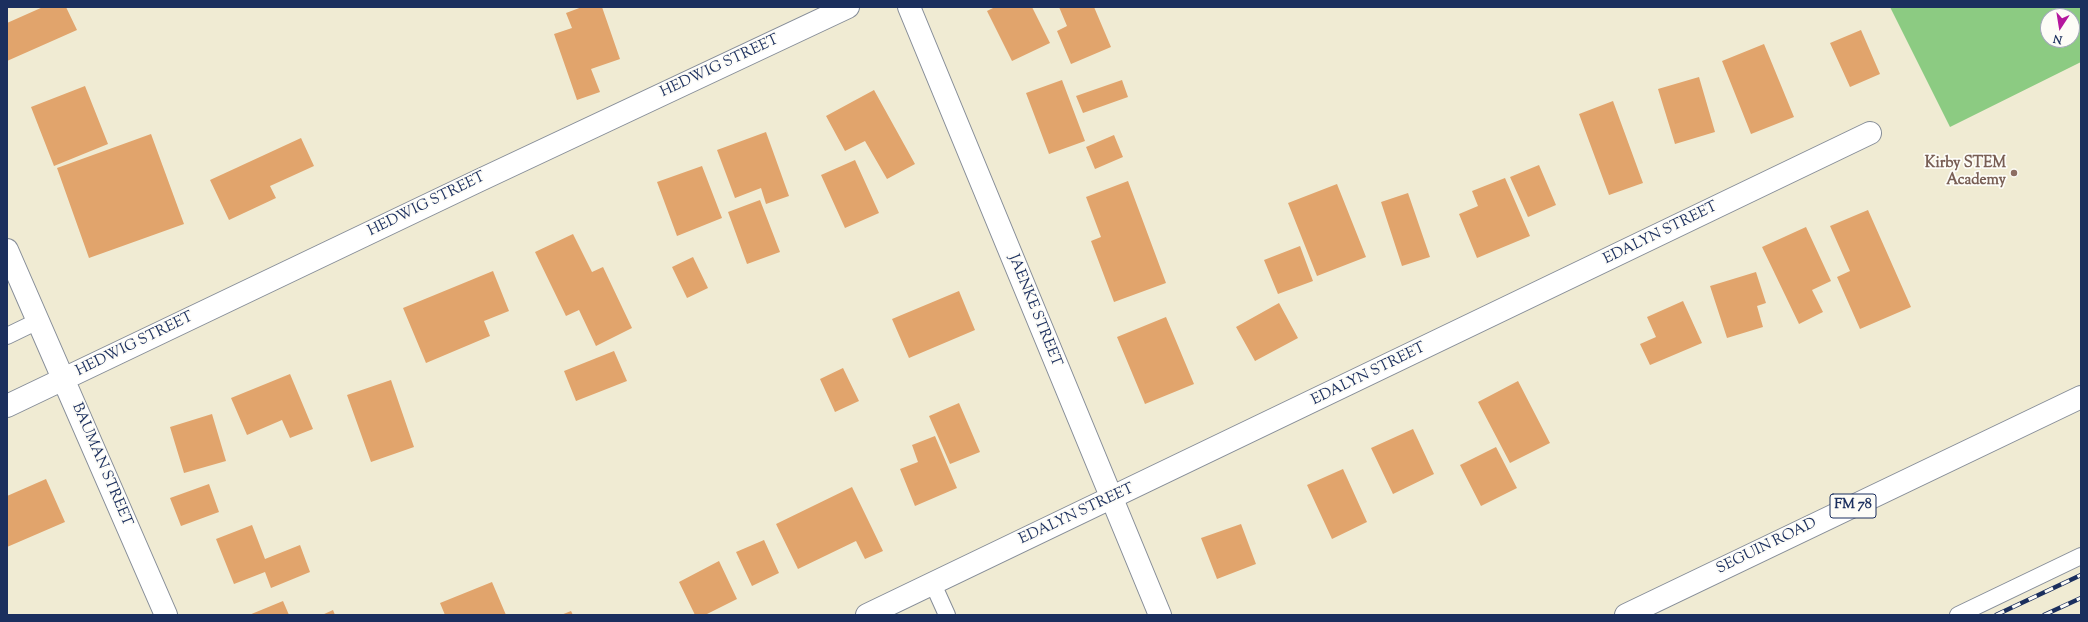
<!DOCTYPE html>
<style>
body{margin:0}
#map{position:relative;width:2088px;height:622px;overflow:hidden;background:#f0ebd3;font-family:"Sorts Mill Goudy",serif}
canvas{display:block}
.frame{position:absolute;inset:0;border:8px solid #1b2f5e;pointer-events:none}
.north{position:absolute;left:2040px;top:8px;width:40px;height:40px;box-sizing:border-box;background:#fdfcf7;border:1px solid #a3aaba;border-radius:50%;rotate:192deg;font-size:11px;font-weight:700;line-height:16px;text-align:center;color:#1b2f5e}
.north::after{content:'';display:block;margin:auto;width:14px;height:18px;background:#b5179e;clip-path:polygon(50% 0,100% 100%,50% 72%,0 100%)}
</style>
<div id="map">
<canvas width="2088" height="622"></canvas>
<div class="frame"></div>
<div class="north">N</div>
</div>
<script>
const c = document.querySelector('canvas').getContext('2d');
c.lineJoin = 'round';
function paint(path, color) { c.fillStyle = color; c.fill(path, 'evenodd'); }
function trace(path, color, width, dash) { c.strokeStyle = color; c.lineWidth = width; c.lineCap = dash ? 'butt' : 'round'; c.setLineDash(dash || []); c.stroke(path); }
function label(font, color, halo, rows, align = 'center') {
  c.font = font + ' "Sorts Mill Goudy",serif'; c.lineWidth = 3.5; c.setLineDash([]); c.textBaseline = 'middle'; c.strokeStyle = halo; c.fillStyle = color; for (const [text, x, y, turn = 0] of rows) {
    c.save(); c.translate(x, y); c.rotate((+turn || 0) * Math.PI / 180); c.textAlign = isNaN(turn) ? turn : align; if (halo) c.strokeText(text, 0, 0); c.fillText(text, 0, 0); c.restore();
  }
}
paint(new Path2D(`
 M1890,7H2081V62L1950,127ZM2048,16H2072V40H2048Z`), '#8ccb82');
paint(new Path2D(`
 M43,7H66L77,30L7,61V23Z
 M582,7H602L620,59L591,69L600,92L577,100L554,34L572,28L566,13Z
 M995,7H1032L1050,43L1012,61L987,11Z
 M1059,7H1094L1111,47L1071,64L1057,31L1067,26Z
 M1861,30L1880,74L1850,87L1830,43Z
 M1764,44L1794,117L1751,134L1722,61Z
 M1699,77L1715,132L1675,144L1658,89Z
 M1062,80L1085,141L1049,154L1026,93Z
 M1122,80L1128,97L1083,113L1076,96Z
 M85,86L108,144L54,166L31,107Z
 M874,90L915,164L887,179L865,141L845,151L826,116Z
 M1613,101L1643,183L1609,195L1579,114Z
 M766,132L789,196L766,204L761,188L735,198L717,150Z
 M151,134L184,224L89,258L57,168Z
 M1114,135L1123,157L1095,169L1086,147Z
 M301,138L314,166L270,186L276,198L229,220L210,180Z
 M855,160L879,213L845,228L821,175Z
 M1539,165L1556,205L1528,217L1510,177Z
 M702,166L722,218L677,236L657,182Z
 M1505,178L1530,236L1477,258L1459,214L1478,206L1472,191Z
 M1128,181L1166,283L1114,302L1091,241L1101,237L1086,197Z
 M1337,184L1366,257L1317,276L1288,203Z
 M1408,193L1430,257L1402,266L1381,202Z
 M760,200L780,252L747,264L728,212Z
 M1868,210L1911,307L1860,329L1837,277L1850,271L1830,226Z
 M1806,227L1831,281L1812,290L1823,312L1799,324L1762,247Z
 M573,234L592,272L603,267L632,328L596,346L579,310L566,316L535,252Z
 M1300,246L1313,281L1278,294L1264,260Z
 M693,257L708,288L687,298L672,267Z
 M493,271L509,311L484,321L490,336L426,363L403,308Z
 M1756,272L1766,303L1757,306L1763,327L1727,338L1710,286Z
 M959,291L975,330L909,358L892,319Z
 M1683,301L1702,343L1650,365L1640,344L1656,337L1647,317Z
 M1279,303L1298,338L1255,361L1236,327Z
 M1166,317L1194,384L1145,404L1117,337Z
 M614,351L627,381L576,401L564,371Z
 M843,368L859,401L835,412L820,379Z
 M290,374L313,429L290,438L282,420L247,435L231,398Z
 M391,380L414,447L371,462L347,395Z
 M1518,381L1550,443L1510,463L1478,402Z
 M959,403L980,452L950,464L929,416Z
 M212,414L226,461L184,473L170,427Z
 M1413,429L1434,474L1393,494L1371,448Z
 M935,436L957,488L915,506L900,469L918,462L912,445Z
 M1496,447L1517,488L1481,506L1460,465Z
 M1343,469L1367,522L1332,539L1307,485Z
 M46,479L65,522L7,547V496Z
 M209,484L219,512L181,526L170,498Z
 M852,487L883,551L865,559L856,541L798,569L776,524Z
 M1241,524L1256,564L1217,579L1201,538Z
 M252,525L265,559L300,545L310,572L271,588L265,572L234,584L216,539Z
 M764,540L779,573L752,586L736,552Z
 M719,561L737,599L705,615H695L679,582Z
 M492,582L506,615H445L440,603Z
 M283,601L289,615H249Z
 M333,610L335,615H322Z
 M571,611L573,615H561Z`), '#e1a46c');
const lane = new Path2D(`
 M7,336L38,321
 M933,584L947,615
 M1958,615L2081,556`);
const street = new Path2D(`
 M909,7L1160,615
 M7,250L166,615
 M7,406L478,181L848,7
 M867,615L1870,133`);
const primary = new Path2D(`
 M1626,615L2081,397`);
trace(lane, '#868d98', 18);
trace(street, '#868d98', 24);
trace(primary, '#868d98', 24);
trace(lane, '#fff', 16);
trace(street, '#fff', 22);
trace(primary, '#fff', 22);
const rail = new Path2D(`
 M1996,615L2081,575
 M2044,615L2081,598`);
trace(rail, '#1b2f5e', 4.5);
trace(rail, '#fdfcf7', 3, [9]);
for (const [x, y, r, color] of [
 [2014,173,4,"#8d6e63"]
]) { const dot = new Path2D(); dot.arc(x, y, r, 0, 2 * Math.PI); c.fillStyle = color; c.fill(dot); trace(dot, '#fdfcf7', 1.5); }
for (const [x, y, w] of [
 [1853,506,46]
]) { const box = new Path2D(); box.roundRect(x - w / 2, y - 12, w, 24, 3); c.fillStyle = '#fdfcf7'; c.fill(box); trace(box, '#1b2f5e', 1); }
label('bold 14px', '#1b2f5e', null, [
 ["FM 78",1853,506]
]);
label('15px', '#1b2f5e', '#fdfcf7', [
 ["HEDWIG STREET",720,67,-25],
 ["HEDWIG STREET",427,205,-26],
 ["EDALYN STREET",1661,234,-26],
 ["JAENKE STREET",1034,311,68],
 ["HEDWIG STREET",135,345,-26],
 ["EDALYN STREET",1369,375,-26],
 ["BAUMAN STREET",101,465,67],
 ["EDALYN STREET",1077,515,-25],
 ["SEGUIN ROAD",1767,547,-26]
]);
label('bold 15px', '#785e54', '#fdfcf7', [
 ["Kirby STEM",2006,164],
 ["Academy",2006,181]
], 'right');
</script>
